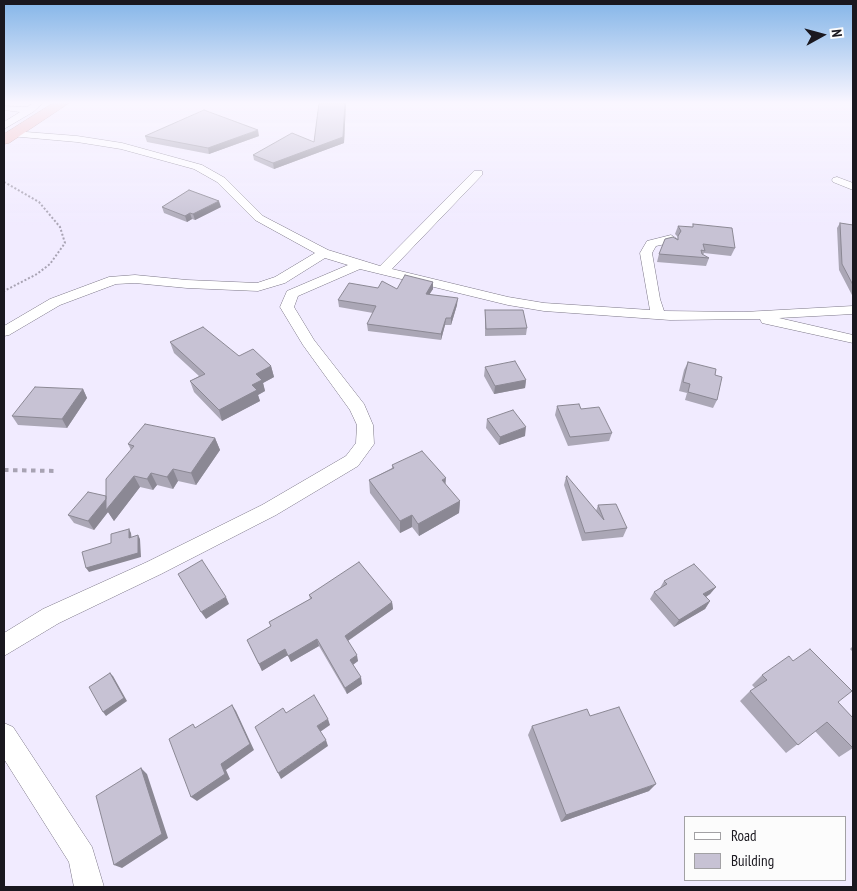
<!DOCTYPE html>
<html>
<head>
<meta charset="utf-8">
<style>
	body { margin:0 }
	#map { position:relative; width:857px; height:891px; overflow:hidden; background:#f1ebff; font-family:"PT Sans Narrow",sans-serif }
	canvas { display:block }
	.frame { position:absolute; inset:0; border:5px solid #1a181f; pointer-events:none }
	.legend { position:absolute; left:684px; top:816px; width:162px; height:65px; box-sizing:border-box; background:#fcfcfc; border:1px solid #a2a1a4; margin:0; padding:6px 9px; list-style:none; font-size:15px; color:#1a181f }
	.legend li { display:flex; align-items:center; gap:10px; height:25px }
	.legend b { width:25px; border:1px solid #a2a1a4 }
	.north { position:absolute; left:797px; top:10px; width:50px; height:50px; -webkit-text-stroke:4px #fcfcfc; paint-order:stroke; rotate:83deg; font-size:14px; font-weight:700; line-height:20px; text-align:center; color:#1a181f }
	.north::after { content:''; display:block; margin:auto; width:18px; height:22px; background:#1a181f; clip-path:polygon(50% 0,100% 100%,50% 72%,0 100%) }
</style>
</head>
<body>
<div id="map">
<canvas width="857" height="891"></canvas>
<div class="frame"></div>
<ul class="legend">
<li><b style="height:6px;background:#fff"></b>Road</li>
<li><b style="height:14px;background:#c7c2d4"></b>Building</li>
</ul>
<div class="north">N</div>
</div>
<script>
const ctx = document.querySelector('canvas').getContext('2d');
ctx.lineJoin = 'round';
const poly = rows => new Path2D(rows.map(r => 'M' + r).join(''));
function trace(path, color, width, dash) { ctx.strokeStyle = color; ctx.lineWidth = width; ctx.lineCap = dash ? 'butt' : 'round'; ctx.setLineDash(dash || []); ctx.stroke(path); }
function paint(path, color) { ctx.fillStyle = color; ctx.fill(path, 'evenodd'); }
const street = poly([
	[33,103,43,103,33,112,4,129,4,122,20,112,4,110,4,106,27,107,33,103],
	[13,131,77,136,122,143,202,165,225,178,263,216,328,250,380,266,474,171,482,171,482,175,392,269,508,297,544,303,650,310,640,253,647,241,671,235,677,239,675,242,656,246,652,253,660,299,664,311,744,312,853,306,853,314,779,318,853,335,853,343,762,323,760,319,670,320,544,311,508,305,360,269,298,296,294,307,314,340,364,404,373,425,374,444,358,466,276,515,161,574,59,623,4,656,4,633,43,609,147,562,262,505,346,456,356,443,357,425,350,410,303,345,280,307,287,291,348,265,325,258,285,283,258,291,187,288,135,283,116,284,60,305,9,335,4,336,4,326,50,299,109,277,135,275,187,280,257,283,275,277,315,253,255,220,217,182,194,169,121,149,77,142,10,136,10,132,13,131],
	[837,177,853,183,853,190,833,182,832,180,833,178,837,177],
	[4,723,13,727,92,847,104,887,74,887,69,862,4,759,4,723]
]);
const highway = poly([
	[53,103,69,103,9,143,4,144,4,134,53,103]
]);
trace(street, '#7c7788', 1);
trace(highway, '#a78284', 1);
trace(poly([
	[4,182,39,202,60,227,65,243,50,264,37,274,4,291]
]), '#a8a3b3', 2, [2, 2]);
trace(poly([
	[4,470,57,471]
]), '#a8a3b3', 4, [4.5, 4.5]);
paint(street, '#fff');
paint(highway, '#f3bbbb');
paint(poly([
	[319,103,346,103,344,143,274,169,254,160,253,155,314,142],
	[145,136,259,136,209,154,147,142],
	[162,207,221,207,195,220,192,219,187,222,164,213],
	[840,223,853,225,853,297,839,270,837,228],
	[678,226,735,248,731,256,704,253,703,255,709,258,706,266,657,262,659,254,677,240,678,237,675,234],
	[433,282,433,289,429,294,457,305,451,325,445,325,441,340,368,331,367,324,373,313,339,307,338,300,378,288,397,289],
	[485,310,527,328,526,335,485,336],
	[170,342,239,356,271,366,274,377,263,383,265,391,258,395,260,401,222,421,194,392,190,381,199,376,174,353],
	[688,362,715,375,717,400,713,408,685,400,687,393,679,391,684,370],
	[485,367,526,380,525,388,494,394,484,376],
	[83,389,87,398,67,428,18,425,12,416],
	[557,406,581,409,612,433,609,441,568,446,555,415],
	[487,419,525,436,499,445,486,428],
	[215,438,220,450,196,485,178,481,173,489,157,485,153,490,140,487,114,521,108,512,94,530,74,523,68,515,106,496,131,450,128,444],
	[392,465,460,501,459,513,419,536,412,527,400,533,370,493,369,480,392,468],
	[566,477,596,511,598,505,627,528,623,537,582,541,564,485],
	[664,581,716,587,710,594,706,597,710,601,705,609,674,627,650,599,654,592,660,588],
	[309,595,392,602,393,609,348,641,358,661,353,665,362,684,347,694,319,646,291,662,288,655,262,671,247,640,271,627,269,622,310,599],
	[853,646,853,652,850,649],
	[762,675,838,702,853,748,839,757,815,731,786,753,740,701,750,691,755,688,752,685],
	[532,726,649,791,561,822,528,735]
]), '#aba7b6');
paint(poly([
	[345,103,346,103,344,143,274,169,273,163,343,137],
	[258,130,259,136,209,154,208,148],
	[219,201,221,207,195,220,193,214],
	[190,213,192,219,187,222,185,216],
	[433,282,433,289,426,300,426,294],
	[458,298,457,305,451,325,451,318],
	[446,318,445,325,441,340,441,334],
	[271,366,274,377,263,383,265,391,258,395,260,401,222,421,219,410,252,385,256,374],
	[526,380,525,388,494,394,495,386],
	[83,389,87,398,67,428,62,419],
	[526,427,525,436,499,445,500,437],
	[215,438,220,450,196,485,191,473],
	[173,469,178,481,173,489,167,477],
	[151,473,157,485,153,490,147,479],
	[134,476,140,487,114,521,108,512,94,530,88,521,108,497],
	[446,478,445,490,442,480],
	[460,501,459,513,419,536,418,524],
	[412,515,412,527,400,533,400,521],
	[129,529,131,533,132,542,129,538],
	[138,535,140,539,141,557,89,572,86,568],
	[716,587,710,594,698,602,703,594],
	[226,597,229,604,206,619,201,612],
	[710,601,705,609,674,627,679,620],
	[392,602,393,609,346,642,345,636],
	[317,639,319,646,291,662,288,656],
	[285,649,288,655,262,671,259,664],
	[357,655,358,661,351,666,350,660],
	[110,673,113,676,127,701,106,716,103,712],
	[361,677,362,684,347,694,345,688],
	[232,705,236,711,254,750,226,770,230,779,197,801,191,797],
	[328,719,330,725,320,732,317,726],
	[326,740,328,746,281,779,278,773],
	[141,768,147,774,168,838,122,868,114,865],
	[656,784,649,791,561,822,566,815]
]), '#8b8894');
const building = poly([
	[319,103,345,103,343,137,273,163,253,155,292,133,314,142,319,103],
	[204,110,258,130,208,148,145,136,204,110],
	[189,190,219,201,193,214,190,213,185,216,162,207,189,190],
	[840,223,853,225,853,285,842,264,840,223],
	[693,224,732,228,735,248,703,244,705,251,701,250,702,254,709,258,659,254,665,239,673,237,678,240,678,236,681,231,678,226,693,227,693,224],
	[405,275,433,282,426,294,458,298,451,318,446,318,441,334,367,324,376,306,338,300,349,283,378,288,382,281,397,289,405,275],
	[485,310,523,310,527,328,486,329,485,310],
	[203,327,239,356,253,349,271,366,256,374,262,380,252,385,257,390,219,410,190,381,205,374,170,342,203,327],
	[515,361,526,380,495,386,485,367,515,361],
	[688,362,716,369,715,375,722,377,717,400,688,392,690,384,683,382,688,362],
	[35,387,83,389,62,419,12,416,35,387],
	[579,404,581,409,599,407,612,433,570,437,557,406,579,404],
	[513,410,526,427,500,437,487,419,513,410],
	[145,424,215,438,191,473,173,469,167,477,151,473,147,479,134,476,106,510,106,479,134,446,128,444,145,424],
	[422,451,446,478,442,480,460,501,418,524,412,515,400,521,369,480,394,468,392,465,422,451],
	[567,476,604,520,598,505,616,504,627,528,585,533,566,477,567,476],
	[88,492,106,496,106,499,88,521,68,515,88,492],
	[129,529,129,538,138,535,138,553,86,568,82,552,111,543,111,534,129,529],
	[202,560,226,597,201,612,178,574,202,560],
	[359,562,392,602,345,636,357,655,350,660,361,677,345,688,317,639,288,656,285,649,259,664,247,640,271,626,269,622,312,598,309,595,359,562],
	[694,564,716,587,703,594,710,601,679,620,654,592,667,584,664,581,694,564],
	[810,649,852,691,838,702,853,718,853,748,827,722,798,745,750,691,767,680,762,675,789,656,793,661,810,649],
	[110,673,124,698,103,712,89,687,110,673],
	[314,695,328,719,317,726,326,740,278,773,255,727,283,708,286,713,314,695],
	[232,705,250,744,221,764,225,774,191,797,169,739,193,724,195,728,232,705],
	[619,707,656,784,566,815,532,726,587,709,590,716,619,707],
	[141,768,162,834,114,865,96,796,141,768]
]);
paint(building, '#c7c2d4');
trace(building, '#8b8894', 1);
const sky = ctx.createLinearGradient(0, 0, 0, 228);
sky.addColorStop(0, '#84b5e8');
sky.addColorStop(0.45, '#f9f6ff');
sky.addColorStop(1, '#f9f6ff00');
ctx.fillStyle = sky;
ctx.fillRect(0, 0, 857, 228);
</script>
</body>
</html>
